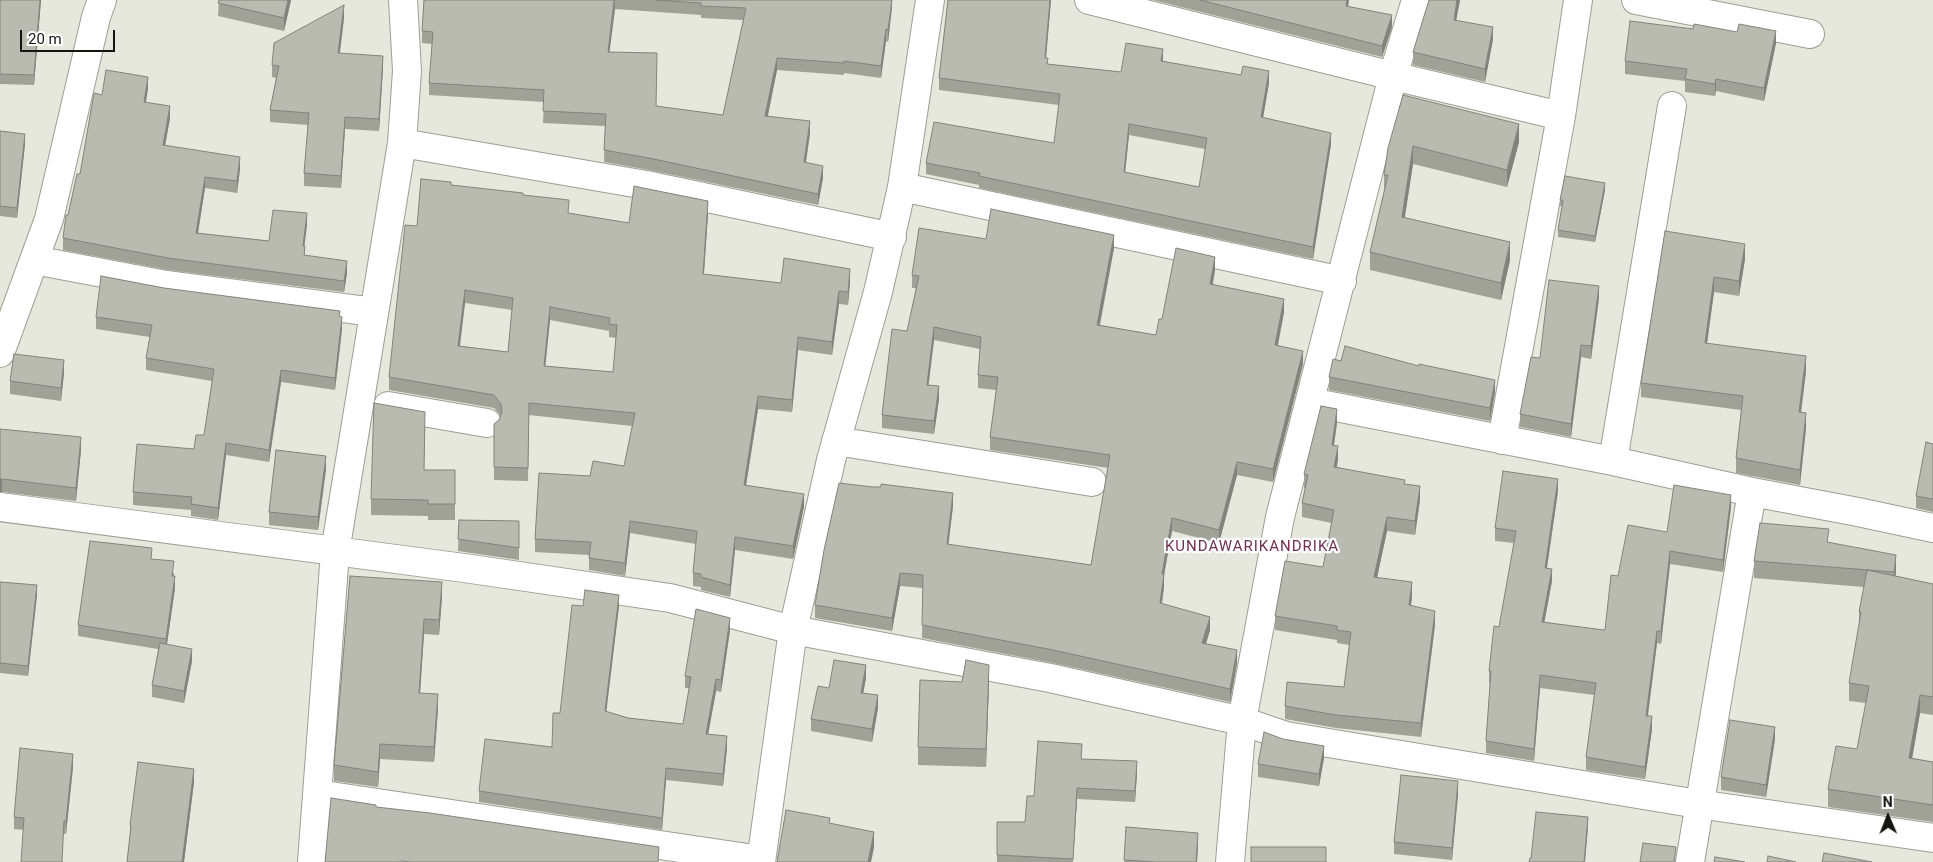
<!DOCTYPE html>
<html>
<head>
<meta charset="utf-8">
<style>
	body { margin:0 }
	#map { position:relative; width:1933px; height:862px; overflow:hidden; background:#e7e8dd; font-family:Roboto,sans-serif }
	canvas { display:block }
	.north { position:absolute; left:1863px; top:792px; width:50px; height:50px; -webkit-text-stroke:4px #fff; paint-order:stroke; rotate:359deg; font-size:14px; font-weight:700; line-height:20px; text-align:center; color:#151511 }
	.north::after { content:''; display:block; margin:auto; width:18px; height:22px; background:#151511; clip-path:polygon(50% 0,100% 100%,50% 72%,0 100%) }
	.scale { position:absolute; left:20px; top:30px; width:95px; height:22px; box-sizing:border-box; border:2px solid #151511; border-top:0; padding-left:6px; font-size:15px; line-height:18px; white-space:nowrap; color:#151511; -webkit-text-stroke:4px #fff; paint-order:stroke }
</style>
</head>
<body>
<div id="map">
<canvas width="1933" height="862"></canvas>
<div class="north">N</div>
<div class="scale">20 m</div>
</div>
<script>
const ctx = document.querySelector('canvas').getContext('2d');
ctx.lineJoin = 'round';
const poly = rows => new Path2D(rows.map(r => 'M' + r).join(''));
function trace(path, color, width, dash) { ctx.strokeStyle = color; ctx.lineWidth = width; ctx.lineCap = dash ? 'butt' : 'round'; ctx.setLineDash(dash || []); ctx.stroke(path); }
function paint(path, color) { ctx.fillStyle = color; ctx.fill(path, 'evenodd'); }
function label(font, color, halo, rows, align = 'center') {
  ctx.font = font + ' Roboto,sans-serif'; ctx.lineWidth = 4.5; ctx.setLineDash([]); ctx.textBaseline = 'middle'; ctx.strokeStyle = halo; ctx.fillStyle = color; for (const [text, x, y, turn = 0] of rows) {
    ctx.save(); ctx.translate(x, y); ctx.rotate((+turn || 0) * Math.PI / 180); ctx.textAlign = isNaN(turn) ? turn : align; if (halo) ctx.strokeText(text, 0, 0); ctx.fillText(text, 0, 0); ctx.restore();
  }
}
const minor = poly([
	[930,0,902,187,878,292,831,460,793,630,1050,678,1242,721,1286,736,1698,804,1933,838],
	[1089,0,1393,76,1280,517,1242,721,1230,862],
	[1416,0,1393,76,1561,116],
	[1636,0,1810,34],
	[402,143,646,185,892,237],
	[902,187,1342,281],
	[34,260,166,285,374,312],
	[0,353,49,219,96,17,102,0],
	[1310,402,1613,461,1752,492,1690,862],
	[388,406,487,423],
	[1502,440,1561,116,1578,0],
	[836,441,1092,482],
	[1613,461,1672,106],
	[1752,492,1858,512,1933,528],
	[0,507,464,568,670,598,793,630,761,862],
	[317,794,761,860],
	[312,862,335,552,402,143,407,71,403,0]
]);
trace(minor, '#9e9e94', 30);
trace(minor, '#fff', 28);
paint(poly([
	[0,0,41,0,34,85,0,84],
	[219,0,291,0,284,31,218,16],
	[424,0,892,0,892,7,888,42,886,41,881,78,844,73,844,75,777,70,768,116,810,133,806,163,823,178,818,205,649,170,604,162,605,126,543,123,544,102,429,95,429,83,432,44,422,43,422,31],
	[615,9,701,15,701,18,743,20,723,115,656,106,609,52],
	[948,0,1051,0,1046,58,1048,64,1121,72,1163,61,1269,83,1263,118,1331,144,1313,259,979,188,979,185,926,174,926,163,1054,143,1059,105,939,90,939,78],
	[1129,135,1205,149,1199,187,1125,172],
	[1153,0,1349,0,1348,7,1392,27,1382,57],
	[1460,0,1456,20,1493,39,1485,82,1413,65,1413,52],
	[344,18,340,53,383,68,379,131,345,129,341,188,304,186,304,173,308,125,270,122,270,110,276,78,272,77,272,65],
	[1776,43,1764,101,1716,91,1715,96,1685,92,1685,81,1625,74,1625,61],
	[148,88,146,102,170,118,165,146,240,169,237,193,205,188,198,233,269,241,307,225,304,246,305,255,347,273,344,292,168,270,63,250,63,238,68,215,102,95],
	[1403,95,1519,142,1507,187,1413,164,1405,217,1510,260,1501,300,1370,270,1370,252,1384,192,1384,175],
	[0,131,25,144,17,218,0,216],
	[451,185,523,195,569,213,629,223,708,214,704,274,781,283,850,281,848,305,839,304,832,355,798,350,792,412,758,409,746,485,804,507,793,559,735,550,730,597,701,590,701,587,693,586,693,573,696,544,630,533,625,576,589,570,589,555,535,552,535,539,590,476,624,466,632,426,529,415,528,481,494,480,494,424,499,420,501,416,494,408,389,390,389,377,417,226],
	[465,303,512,310,508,352,460,346],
	[550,320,609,331,609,337,616,338,613,372,545,366],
	[1605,190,1595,242,1558,237,1558,230,1562,206,1560,206,1560,200],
	[1665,231,1745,259,1739,296,1714,292,1707,343,1806,371,1801,413,1806,428,1800,485,1736,473,1736,458,1741,410,1641,397,1641,383],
	[986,239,1114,248,1100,325,1156,335,1162,319,1215,270,1213,284,1284,312,1278,346,1303,364,1273,482,1237,475,1219,543,1172,531,1164,575,1164,587,1162,603,1210,630,1206,644,1237,663,1230,702,1053,663,922,638,923,588,900,586,892,631,815,618,815,605,953,506,948,545,1091,565,1108,468,990,450,990,437,996,390,978,388,978,375,980,349,934,340,928,385,939,399,934,434,882,428,882,415,907,331,916,288,912,288,912,275],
	[164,288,340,316,342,329,335,390,281,382,269,462,226,455,218,520,191,516,191,510,133,505,133,492,194,449,204,435,212,381,146,370,146,358,150,337,96,329,96,317],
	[1599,298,1591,359,1581,357,1571,437,1520,427,1520,414,1540,358],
	[64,373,61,401,10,394,10,381],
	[1329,377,1495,392,1490,421,1329,390],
	[1337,423,1334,445,1338,459,1337,467,1405,484,1420,500,1415,535,1387,531,1377,578,1412,596,1411,606,1435,625,1421,737,1336,728,1285,719,1285,706,1344,687,1349,645,1337,643,1337,640,1275,630,1275,616,1323,567,1332,523,1302,517,1302,503,1305,488,1304,488,1304,474],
	[425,428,424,470,455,470,455,520,428,520,428,516,371,515,371,499],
	[0,429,81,450,76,501,2,492,0,492],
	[1933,444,1933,512,1916,508,1916,496],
	[326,469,318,530,269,525,269,512],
	[1558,491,1547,568,1552,581,1544,622,1604,630,1605,630,1618,576,1667,532,1731,507,1723,572,1670,564,1661,644,1657,643,1648,716,1652,729,1645,779,1586,770,1586,757,1594,695,1540,688,1534,761,1486,753,1486,741,1490,683,1489,683,1489,671,1499,627,1514,543,1495,541,1495,528],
	[459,520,519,521,519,560,458,551],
	[1829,543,1896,572,1895,576,1933,584,1933,715,1920,713,1912,758,1933,762,1933,822,1828,807,1828,789,1857,749,1866,703,1849,701,1849,683,1859,629,1859,612,1864,587,1754,578,1754,561],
	[152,559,174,573,174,576,175,588,167,644,192,661,184,703,152,697,152,685,158,649,78,636,78,625],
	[350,576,442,597,439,635,424,634,420,693,438,709,434,762,380,759,378,787,334,781,334,765],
	[0,582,37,595,28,676,0,673],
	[583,606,619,606,606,711,628,718,683,724,689,688,685,688,685,676,730,630,721,692,716,691,708,734,727,748,723,786,666,780,662,830,479,802,479,791,552,747,560,713],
	[866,678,863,693,878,708,872,742,811,731,811,719,829,688],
	[989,682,986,767,918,765,918,747],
	[1775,739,1766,797,1721,790,1721,777],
	[1324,758,1319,786,1258,777,1258,764],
	[1081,759,1137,773,1135,802,1077,799,1073,862,997,862,997,822,1025,822,1034,796],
	[73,767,66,834,14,829,14,817],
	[194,782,184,862,127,862,130,838,130,825],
	[1458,794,1452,860,1394,854,1394,842],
	[1126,827,1198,845,1197,862,1124,862]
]), '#a0a197');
paint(poly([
	[40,0,41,0,34,85,34,75],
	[288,0,291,0,284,31,284,18],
	[615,0,615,9,608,64,608,52],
	[892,0,892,7,888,42,888,30],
	[1050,0,1051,0,1045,69,1045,58],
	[1347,0,1349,0,1346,18,1346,6],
	[1457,0,1460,0,1454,32,1454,20],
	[344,5,344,18,338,66,338,53],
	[1392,15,1392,27,1382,57,1382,46],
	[1493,27,1493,39,1485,82,1485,69],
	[886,29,886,41,881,78,881,66],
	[1776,31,1776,43,1764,101,1764,88],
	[1163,49,1163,61,1161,73,1161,61],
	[383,56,383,68,379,131,379,119],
	[777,58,777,70,765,128,765,116],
	[1269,71,1269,83,1261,129,1261,117],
	[148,77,148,88,144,114,144,102],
	[1716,79,1716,91,1715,96,1715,84],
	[170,106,170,118,163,157,163,145],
	[345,117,345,129,341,188,341,176],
	[810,121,810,133,804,174,804,162],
	[1129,124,1129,135,1124,184,1124,172],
	[1519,124,1519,142,1507,187,1507,170],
	[1331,133,1331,144,1313,259,1313,247],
	[25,134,25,144,17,218,17,208],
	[1413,146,1413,164,1402,234,1402,217],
	[240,157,240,169,237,193,237,181],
	[823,166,823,178,818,205,818,194],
	[205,177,205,188,196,245,196,233],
	[1605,183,1605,190,1595,242,1595,236],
	[708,201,708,214,703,286,703,274],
	[307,213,307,225,303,257,303,246],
	[1114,235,1114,248,1097,338,1097,325],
	[1510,242,1510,260,1501,300,1501,283],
	[1745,244,1745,259,1739,296,1739,281],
	[1215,257,1215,270,1210,297,1210,284],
	[347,261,347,273,344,292,344,281],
	[850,269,850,281,848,305,848,292],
	[1714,277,1714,292,1705,358,1705,343],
	[1599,286,1599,298,1591,359,1591,346],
	[465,290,465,303,458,359,458,346],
	[839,291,839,304,832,355,832,342],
	[1284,299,1284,312,1275,358,1275,345],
	[550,307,550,320,544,379,544,366],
	[342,317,342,329,335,390,335,378],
	[934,327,934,340,927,398,927,385],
	[798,337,798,350,792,412,792,400],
	[1581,345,1581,357,1571,437,1571,424],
	[1303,351,1303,364,1273,482,1273,469],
	[1806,356,1806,371,1799,427,1799,412],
	[64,360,64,373,61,401,61,388],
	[281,370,281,382,269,462,269,450],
	[1495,380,1495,392,1490,421,1490,408],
	[939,386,939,399,934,434,934,421],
	[758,396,758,409,744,498,744,485],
	[1337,409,1337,423,1332,458,1332,445],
	[1806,413,1806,428,1800,485,1800,470],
	[81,437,81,450,76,501,76,488],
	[226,443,226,455,218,520,218,508],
	[1338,446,1338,459,1334,481,1334,467],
	[326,456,326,469,318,530,318,517],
	[1237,462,1237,475,1219,543,1219,530],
	[0,479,2,479,2,492,0,492],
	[1558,479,1558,491,1545,580,1545,568],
	[1420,486,1420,500,1415,535,1415,521],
	[953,493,953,506,947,557,947,544],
	[804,494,804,507,793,559,793,546],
	[1731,495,1731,507,1723,572,1723,560],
	[1387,517,1387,531,1374,591,1374,577],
	[1172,518,1172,531,1164,575,1164,587,1160,616,1160,603,1162,574],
	[630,521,630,533,625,576,625,563],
	[735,537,735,550,730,597,730,585],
	[1670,551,1670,564,1661,644,1661,631],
	[1896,555,1896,572,1894,589,1894,572],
	[1552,569,1552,581,1542,635,1542,622],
	[900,573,900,586,892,631,892,618],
	[175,576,175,588,166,651,166,639],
	[442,582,442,597,439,635,439,620],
	[1412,582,1412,596,1409,619,1409,605],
	[37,585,37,595,28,676,28,666],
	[619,595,619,606,605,723,605,711],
	[1435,611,1435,625,1421,737,1421,723],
	[1210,617,1210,630,1202,656,1202,643],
	[730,618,730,630,721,692,721,680],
	[424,619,424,634,419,708,419,693],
	[1657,631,1657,643,1646,728,1646,716],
	[192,649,192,661,184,703,184,691],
	[1237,650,1237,663,1230,702,1230,689],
	[866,665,866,678,861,705,861,693],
	[989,665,989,682,986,767,986,749],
	[1540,675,1540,688,1534,761,1534,749],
	[716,679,716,691,706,746,706,734],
	[438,694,438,709,434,762,434,747],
	[878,695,878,708,872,742,872,729],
	[1920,695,1920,713,1909,776,1909,758],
	[1652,716,1652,729,1645,779,1645,767],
	[1775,727,1775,739,1766,797,1766,785],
	[727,736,727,748,723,786,723,774],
	[380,744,380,759,378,787,378,772],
	[1324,746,1324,758,1319,786,1319,774],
	[73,754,73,767,66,834,66,821],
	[1137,761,1137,773,1135,802,1135,791],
	[666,768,666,780,662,830,662,818],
	[194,769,194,782,184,862,182,862],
	[1458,781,1458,794,1452,860,1452,848],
	[1077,788,1077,799,1073,862],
	[1588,817,1588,828,1585,862,1584,862],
	[874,832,874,848,871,862,868,862],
	[1198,833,1198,845,1197,862,1196,862]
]), '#82837b');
const building = poly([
	[0,0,40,0,34,75,0,74,0,0],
	[219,0,288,0,284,18,218,3,219,0],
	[424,0,614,0,608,52,657,53,656,106,723,115,746,8,701,6,701,3,656,0,892,0,888,30,886,29,881,66,844,61,844,63,777,58,765,116,810,121,804,162,823,166,818,194,649,158,604,150,606,114,543,111,544,90,429,83,433,32,422,31,424,0],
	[948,0,1050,0,1045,58,1048,58,1047,64,1121,72,1126,43,1163,49,1161,61,1241,75,1243,66,1269,71,1261,117,1331,133,1313,247,979,176,980,173,926,163,934,122,1054,143,1060,94,939,78,948,0],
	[1129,124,1207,138,1199,187,1124,172,1129,124],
	[1200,0,1347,0,1346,6,1392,15,1382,46,1200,0],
	[1429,0,1457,0,1454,20,1493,27,1485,69,1413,52,1429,0],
	[344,5,338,53,383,56,379,119,345,117,341,176,304,173,309,113,270,110,279,66,272,65,274,43,344,5],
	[1630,21,1693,29,1694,24,1737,32,1739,24,1776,31,1764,88,1716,79,1715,84,1685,79,1687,69,1625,61,1630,21],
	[106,70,148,77,144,102,170,106,163,145,240,157,237,181,205,177,196,233,269,241,273,210,307,213,303,246,305,246,304,255,347,261,344,281,168,258,63,238,66,215,68,215,77,174,80,174,94,93,102,95,106,70],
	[1403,95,1519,124,1507,170,1413,146,1402,217,1510,242,1501,283,1370,252,1388,175,1384,175,1388,148,1403,95],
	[0,131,25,134,17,208,0,206,0,131],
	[1565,176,1605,183,1595,236,1558,230,1563,200,1560,200,1565,176],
	[421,179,451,182,451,185,523,193,523,195,569,200,568,213,629,223,634,186,643,188,708,201,703,274,781,283,784,258,850,269,848,292,839,291,832,342,798,337,792,400,758,396,744,485,804,494,793,546,735,537,730,585,701,577,701,574,693,573,697,531,630,521,625,563,589,558,591,542,535,539,539,473,590,476,593,461,624,466,635,413,529,403,528,468,494,467,494,424,499,420,502,412,501,404,494,395,389,377,405,225,417,226,421,179],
	[465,290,513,298,508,352,458,346,465,290],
	[550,307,610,318,609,324,617,325,613,372,544,366,550,307],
	[991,209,1114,235,1097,325,1156,335,1159,319,1162,319,1176,248,1215,257,1210,284,1284,299,1275,345,1303,351,1273,469,1237,462,1219,530,1172,518,1162,574,1164,574,1160,603,1210,617,1202,643,1237,650,1230,689,1053,650,922,625,923,575,900,573,892,618,815,605,824,550,839,483,873,487,881,487,881,484,953,493,947,544,1091,565,1110,455,990,437,998,377,978,375,981,337,934,327,927,385,939,386,934,421,882,415,892,329,907,331,919,276,912,275,919,228,986,239,991,209],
	[1665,231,1745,244,1739,281,1714,277,1705,343,1806,356,1799,412,1806,413,1800,470,1736,458,1743,396,1641,383,1665,231],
	[101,276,164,288,340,311,339,316,342,317,335,378,281,370,269,450,226,443,218,508,191,504,192,497,133,492,137,444,194,449,196,435,204,435,214,369,146,358,152,325,96,317,101,276],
	[1549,280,1599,286,1591,346,1581,345,1571,424,1520,414,1531,357,1540,358,1549,280],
	[1345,346,1419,366,1419,364,1495,380,1490,408,1329,377,1333,359,1341,361,1345,346],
	[14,354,64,360,61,388,10,381,14,354],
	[374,403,425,412,424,470,455,470,455,504,428,504,428,500,371,499,374,403],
	[1321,406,1337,409,1332,445,1338,446,1334,467,1405,480,1404,484,1420,486,1415,521,1387,517,1374,577,1412,582,1409,605,1435,611,1421,723,1336,715,1285,706,1287,682,1344,687,1351,632,1337,630,1337,626,1275,616,1285,561,1323,567,1334,510,1302,503,1308,475,1304,474,1321,406],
	[0,429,81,437,76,488,2,479,0,479,0,429],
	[1926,442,1933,444,1933,499,1916,496,1926,442],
	[276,450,326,456,318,517,269,512,276,450],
	[1503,471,1558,479,1545,568,1552,569,1542,622,1604,630,1605,630,1611,575,1618,576,1628,525,1667,532,1674,485,1731,495,1723,560,1670,551,1661,631,1657,631,1646,716,1652,716,1645,767,1586,757,1596,683,1540,675,1534,749,1486,741,1491,671,1489,671,1494,626,1499,627,1516,531,1495,528,1503,471],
	[459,520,519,521,519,548,458,539,459,520],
	[1760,523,1829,529,1827,542,1896,555,1894,572,1754,561,1760,523],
	[90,541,152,548,151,559,174,561,172,576,175,576,166,639,78,625,90,541],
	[1867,570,1933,584,1933,697,1920,695,1909,758,1933,762,1933,805,1828,789,1836,746,1857,749,1869,686,1849,683,1861,612,1859,612,1867,570],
	[350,576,442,582,439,620,424,619,419,693,438,694,434,747,380,744,378,772,334,765,350,576],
	[0,582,37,585,28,666,0,663,0,582],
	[585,590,619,595,605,711,628,718,683,724,691,677,685,676,696,609,730,618,721,680,716,679,706,734,727,736,723,774,666,768,662,818,479,791,485,739,552,747,553,713,560,713,572,605,583,606,585,590],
	[160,643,192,649,184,691,152,685,160,643],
	[834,660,866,665,861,693,878,695,872,729,811,719,818,686,829,688,834,660],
	[966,660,989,665,986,749,918,747,920,680,962,682,966,660],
	[1730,720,1775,727,1766,785,1721,777,1730,720],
	[1264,732,1283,739,1324,746,1319,774,1258,764,1264,732],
	[1038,741,1082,744,1081,759,1137,761,1135,791,1077,788,1073,859,997,855,997,822,1025,822,1027,796,1034,796,1038,741],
	[20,748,73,754,66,821,64,821,62,862,21,862,24,818,14,817,20,748],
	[138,762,194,769,182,862,127,862,131,826,130,825,138,762],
	[1401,775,1458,781,1452,848,1394,842,1401,775],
	[331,798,376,805,376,807,430,813,659,847,658,862,411,862,400,861,400,862,325,862,331,798],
	[786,810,830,818,829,823,874,832,868,862,777,862,786,810],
	[1536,812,1588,817,1584,862,1529,862,1530,858,1531,858,1536,812],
	[1126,827,1198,833,1196,862,1155,862,1124,860,1126,827],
	[1643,843,1676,847,1674,862,1640,862,1643,843],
	[1251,847,1326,847,1326,862,1251,862,1251,847],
	[1824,853,1872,862,1822,862,1824,853],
	[1768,856,1796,862,1767,862,1768,856],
	[1715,857,1745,862,1714,862,1715,857]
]);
paint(building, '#babbb0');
trace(building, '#82837b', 1);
ctx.letterSpacing = '1px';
label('15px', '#6e2f52', '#fff', [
	["KUNDAWARIKANDRIKA",1252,547]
]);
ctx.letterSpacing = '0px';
</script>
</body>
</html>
